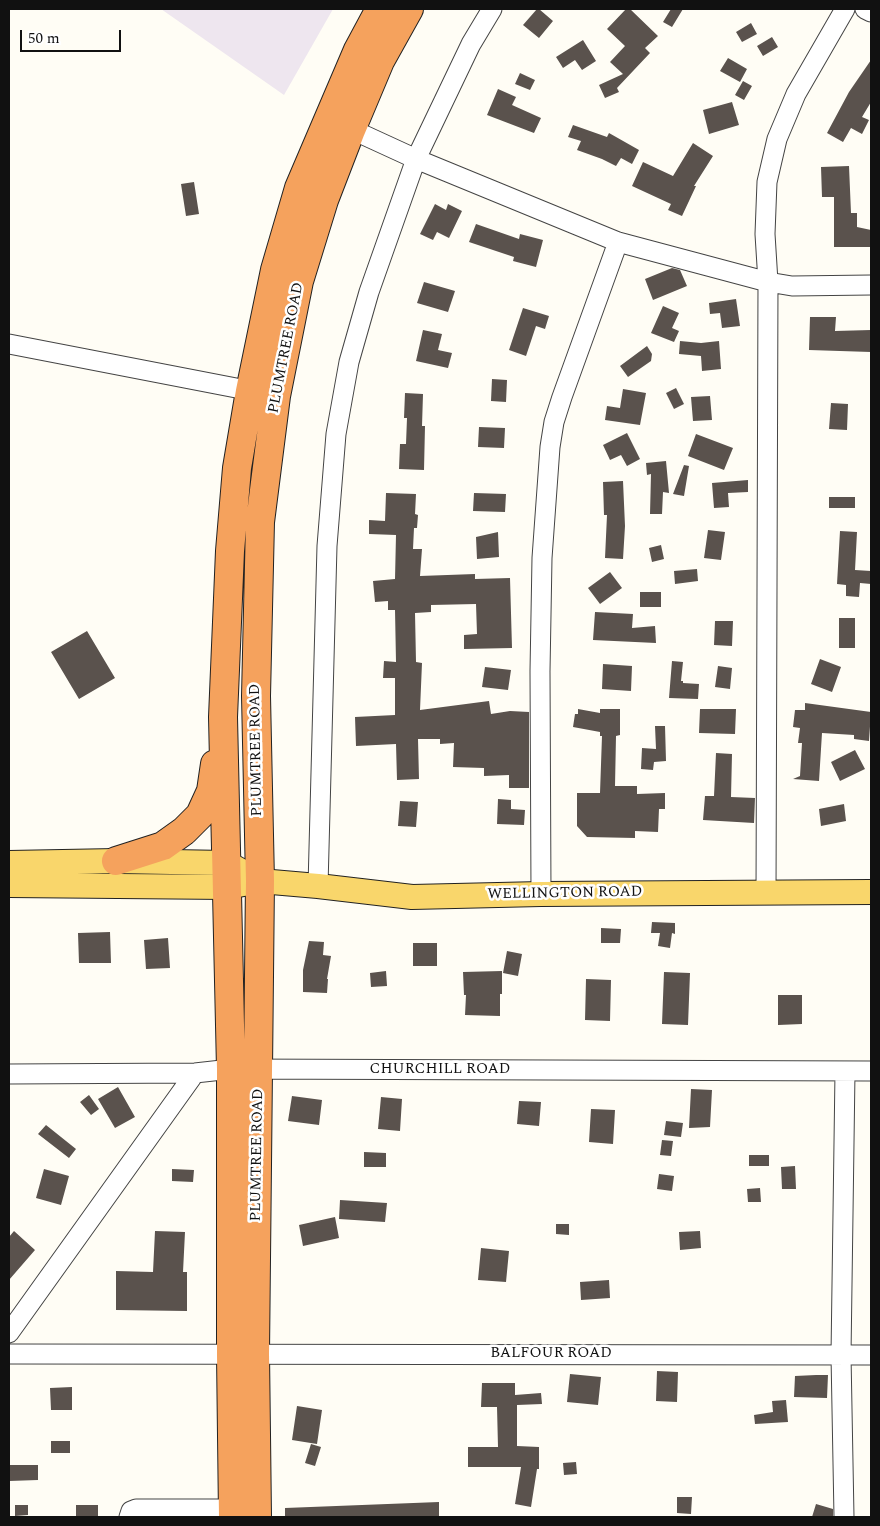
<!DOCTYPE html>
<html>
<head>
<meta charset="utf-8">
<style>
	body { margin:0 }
	#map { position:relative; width:880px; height:1526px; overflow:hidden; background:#fffdf5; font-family:Spectral,serif }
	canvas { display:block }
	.frame { position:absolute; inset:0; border:10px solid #111; pointer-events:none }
	.scale { position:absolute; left:20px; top:30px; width:101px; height:22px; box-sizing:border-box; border:2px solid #111; border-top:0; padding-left:6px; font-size:15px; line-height:18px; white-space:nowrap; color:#111; -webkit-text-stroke:4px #fff; paint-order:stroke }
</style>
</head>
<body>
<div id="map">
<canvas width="880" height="1526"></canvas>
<div class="frame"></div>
<div class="scale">50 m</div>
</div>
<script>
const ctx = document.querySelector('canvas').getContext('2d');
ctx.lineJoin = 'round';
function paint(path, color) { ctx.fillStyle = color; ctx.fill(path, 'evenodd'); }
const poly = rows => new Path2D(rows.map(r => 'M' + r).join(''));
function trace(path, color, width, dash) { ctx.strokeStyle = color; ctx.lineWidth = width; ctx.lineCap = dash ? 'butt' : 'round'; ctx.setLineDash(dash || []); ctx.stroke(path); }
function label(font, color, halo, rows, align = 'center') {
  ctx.font = font + ' Spectral,serif'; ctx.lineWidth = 5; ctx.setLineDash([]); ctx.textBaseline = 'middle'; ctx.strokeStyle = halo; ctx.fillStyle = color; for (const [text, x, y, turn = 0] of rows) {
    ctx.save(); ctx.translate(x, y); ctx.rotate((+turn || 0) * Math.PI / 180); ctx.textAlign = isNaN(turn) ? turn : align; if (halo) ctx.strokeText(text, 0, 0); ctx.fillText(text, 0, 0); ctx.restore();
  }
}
paint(poly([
	[161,9,333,9,284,95]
]), '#eee6ef');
paint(poly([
	[537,9,539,9,553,21,539,38,523,25],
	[626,9,630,9,658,36,645,48,650,53,617,88,619,92,605,98,599,85,623,74,610,62,625,46,607,29],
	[671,9,683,9,672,27,663,22],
	[751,23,757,34,742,42,736,32],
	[772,37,778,47,763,56,757,46],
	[583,40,596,61,582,70,575,60,563,68,556,57],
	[728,58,747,69,740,82,720,71],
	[871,60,871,102,862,117,869,120,862,134,851,128,843,142,827,133,849,92],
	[520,73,535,80,530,90,515,84],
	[743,81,752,86,744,100,735,95],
	[498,89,516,97,512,105,541,118,534,133,487,115],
	[732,102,739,125,709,134,703,110],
	[573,125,607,137,609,133,639,150,632,164,621,158,616,166,602,159,577,150,581,141,568,137],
	[693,143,713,156,694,186,696,186,682,216,668,210,671,204,632,186,643,162,673,176],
	[849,166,851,213,857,213,857,227,871,230,871,247,834,247,834,197,822,197,821,167],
	[194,182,199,214,186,216,181,184],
	[435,204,446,210,448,204,462,211,449,238,437,232,433,240,420,234],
	[476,224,519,239,520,234,543,240,536,267,513,261,514,257,469,242],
	[672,268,680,270,687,286,653,300,645,279],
	[424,282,455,291,448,312,417,303],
	[736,299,740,326,722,328,720,313,710,314,709,303],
	[663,306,679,313,672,328,679,331,674,342,651,333],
	[523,308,549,316,545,329,536,326,526,356,509,350],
	[810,317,836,317,835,331,871,330,871,352,809,350],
	[423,330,442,334,438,350,452,353,448,368,416,361],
	[680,341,701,343,719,341,721,369,702,371,701,356,679,354],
	[647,346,652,354,651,361,628,377,620,366],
	[492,379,507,380,506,402,491,401],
	[676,388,684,404,674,409,666,393],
	[623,389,646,393,640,425,605,420,607,406,620,408],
	[405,393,423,394,422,426,425,426,424,470,399,469,400,444,406,444,407,418,404,418],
	[710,396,712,420,693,421,691,397],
	[831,403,848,404,847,430,829,429],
	[479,427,505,428,504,448,478,447],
	[627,433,640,459,627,466,621,455,610,460,603,445],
	[696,434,733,448,724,470,688,456],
	[666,461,669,493,663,492,662,514,650,514,651,474,647,475,646,463],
	[684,465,689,466,684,496,673,494],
	[748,480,748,492,728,493,729,507,714,508,712,483],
	[623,481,625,526,623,559,605,558,607,515,604,515,603,482],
	[386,493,416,494,415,514,418,515,417,528,414,528,413,549,422,549,420,576,475,574,475,579,510,578,512,648,464,649,464,635,477,634,476,604,431,605,431,612,415,613,416,662,422,663,420,710,489,701,491,714,510,711,529,712,529,788,509,788,509,775,484,776,484,768,453,767,454,743,440,744,440,739,418,739,419,779,397,780,396,744,356,746,355,717,395,715,395,678,383,678,384,661,396,662,395,610,388,610,388,601,375,602,373,581,395,579,396,535,369,534,369,520,385,521],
	[474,493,506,494,505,512,473,511],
	[829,497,855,497,855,508,829,508],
	[708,530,725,532,721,560,704,558],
	[840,531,857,532,855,570,871,571,871,584,860,583,859,597,846,596,846,585,837,584],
	[498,532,499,557,477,559,476,537],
	[661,545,664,559,652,562,649,548],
	[697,569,698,581,675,584,674,571],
	[610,572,622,588,600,604,588,588],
	[640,592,661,592,661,607,640,607],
	[595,612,633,614,632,628,655,626,656,643,593,640],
	[839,618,855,618,855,648,839,648],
	[715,621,733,621,732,646,714,645],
	[87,631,115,678,79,699,51,652],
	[820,659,841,667,832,692,811,684],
	[672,661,683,662,681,681,683,681,683,683,699,684,698,699,669,698],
	[603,664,632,666,631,691,602,689],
	[718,666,732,668,730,689,715,687],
	[485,667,511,670,508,690,482,687],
	[805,703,871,712,869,741,854,739,854,735,822,733,819,781,793,779,800,776,802,743,798,743,800,728,793,727,795,710,805,710],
	[578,709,600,713,600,709,620,709,620,735,616,736,615,786,637,786,637,794,665,793,665,809,659,809,658,832,635,831,635,838,587,837,577,826,577,793,600,793,602,736,600,736,600,732,573,727,575,714,578,714],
	[700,709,736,709,735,734,699,733],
	[655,726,665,726,666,761,654,762,653,770,641,769,642,748,656,749],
	[855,750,865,769,840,781,831,762],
	[716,753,732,754,731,797,755,798,754,823,703,820,705,796,714,796],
	[498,799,511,800,511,809,525,810,524,825,497,824],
	[400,801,418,802,416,827,398,826],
	[844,804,846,821,821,826,819,809],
	[652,922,675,923,675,934,672,933,670,948,658,946,660,933,651,933],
	[601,928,621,929,620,943,601,943],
	[110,932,111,963,79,963,78,933],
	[168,938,170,968,146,969,144,940],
	[309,941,324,942,323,955,331,956,327,979,328,979,327,993,303,992,303,970],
	[413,943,437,943,437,966,413,966],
	[507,951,522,954,518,976,503,973],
	[386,971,387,986,371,987,370,973],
	[502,971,502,994,500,994,500,1016,465,1015,466,995,464,995,463,972],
	[664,972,690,973,688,1025,662,1024],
	[586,979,611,980,610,1021,585,1020],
	[778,995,802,995,802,1024,778,1025],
	[118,1087,135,1117,115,1128,98,1099],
	[691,1089,712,1090,710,1127,689,1128],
	[89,1095,99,1109,91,1115,80,1102],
	[292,1096,322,1100,319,1125,288,1121],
	[381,1097,402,1099,400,1131,378,1129],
	[519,1101,541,1102,539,1126,517,1124],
	[591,1109,615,1110,613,1144,589,1142],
	[666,1121,683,1123,681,1137,664,1135],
	[46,1125,76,1149,69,1158,38,1134],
	[662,1140,673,1141,671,1156,660,1155],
	[364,1152,386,1153,386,1167,364,1167],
	[749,1155,769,1155,769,1166,749,1166],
	[795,1166,796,1189,782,1189,781,1167],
	[44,1169,69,1176,61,1205,36,1198],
	[172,1169,194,1170,193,1182,172,1181],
	[659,1174,674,1176,672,1191,657,1189],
	[760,1188,761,1202,748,1202,747,1189],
	[340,1200,387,1203,385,1222,339,1219],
	[335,1217,339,1238,303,1246,299,1225],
	[556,1224,569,1224,569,1235,556,1234],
	[14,1231,35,1250,9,1280,9,1237],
	[155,1231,185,1232,183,1272,187,1272,187,1311,116,1310,116,1271,153,1272],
	[700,1231,701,1248,680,1250,679,1232],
	[481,1248,509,1251,506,1282,478,1280],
	[609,1280,610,1298,581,1300,580,1282],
	[657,1371,678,1372,677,1402,656,1401],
	[570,1374,601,1377,598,1405,567,1402],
	[816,1375,828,1375,827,1398,794,1397,795,1376],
	[482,1383,515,1383,515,1395,541,1393,542,1404,517,1405,517,1446,539,1447,539,1469,537,1469,531,1507,515,1504,521,1467,468,1467,468,1447,498,1447,497,1407,481,1407],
	[72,1387,72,1410,51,1410,50,1388],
	[786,1400,788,1422,755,1424,754,1415,773,1412,772,1401],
	[297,1406,322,1410,317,1444,292,1440],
	[51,1441,70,1441,70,1453,51,1453],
	[311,1444,321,1447,315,1466,305,1463],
	[576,1462,577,1474,564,1475,563,1463],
	[9,1465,38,1465,38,1480,9,1481],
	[677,1497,692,1497,691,1514,677,1513],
	[439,1502,439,1517,285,1517,285,1508],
	[816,1504,833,1509,833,1517,812,1517],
	[15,1505,28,1505,28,1515,15,1516],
	[76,1505,98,1505,98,1517,76,1517]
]), '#5a524d');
const minor = poly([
	[865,9,871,12],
	[342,125,416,159,618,242,768,282,792,286,871,285],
	[9,344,262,393],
	[318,886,327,546,336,434,349,362,369,292,416,159,471,44,492,9],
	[766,893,768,282,765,234,767,182,777,139,796,94,845,9],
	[541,894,540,671,542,558,550,447,554,422,562,397,618,242],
	[9,1074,195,1073,231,1069,871,1071],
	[9,1333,195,1073],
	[9,1354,871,1355],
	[129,1517,131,1511,136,1509,233,1509],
	[844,1517,841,1355,845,1072]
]);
const major = poly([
	[9,863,116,861,227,863,243,872],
	[9,885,227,887,260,881,318,886,412,897,541,894,871,892]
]);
const highway = poly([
	[116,861,163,846,184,831,200,815,211,791,215,764],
	[233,1517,231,1355,231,1069,223,717,230,551,237,468,250,391,275,270,299,188,358,50,380,9],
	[257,1517,255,1353,260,881,256,696,260,522,276,396,299,281,324,200,351,130,380,61,409,9]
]);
trace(minor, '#444', 21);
trace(major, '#222', 26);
trace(highway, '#222', 30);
trace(minor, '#fff', 19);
trace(major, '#f9d66b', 24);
trace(highway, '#f5a25d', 28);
label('15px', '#111', '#fff', [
	["PLUMTREE ROAD",287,348,-79],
	["PLUMTREE ROAD",257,750,-91],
	["WELLINGTON ROAD",565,894,-1],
	["CHURCHILL ROAD",440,1070],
	["PLUMTREE ROAD",258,1155,-89],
	["BALFOUR ROAD",551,1354]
]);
</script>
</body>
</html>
